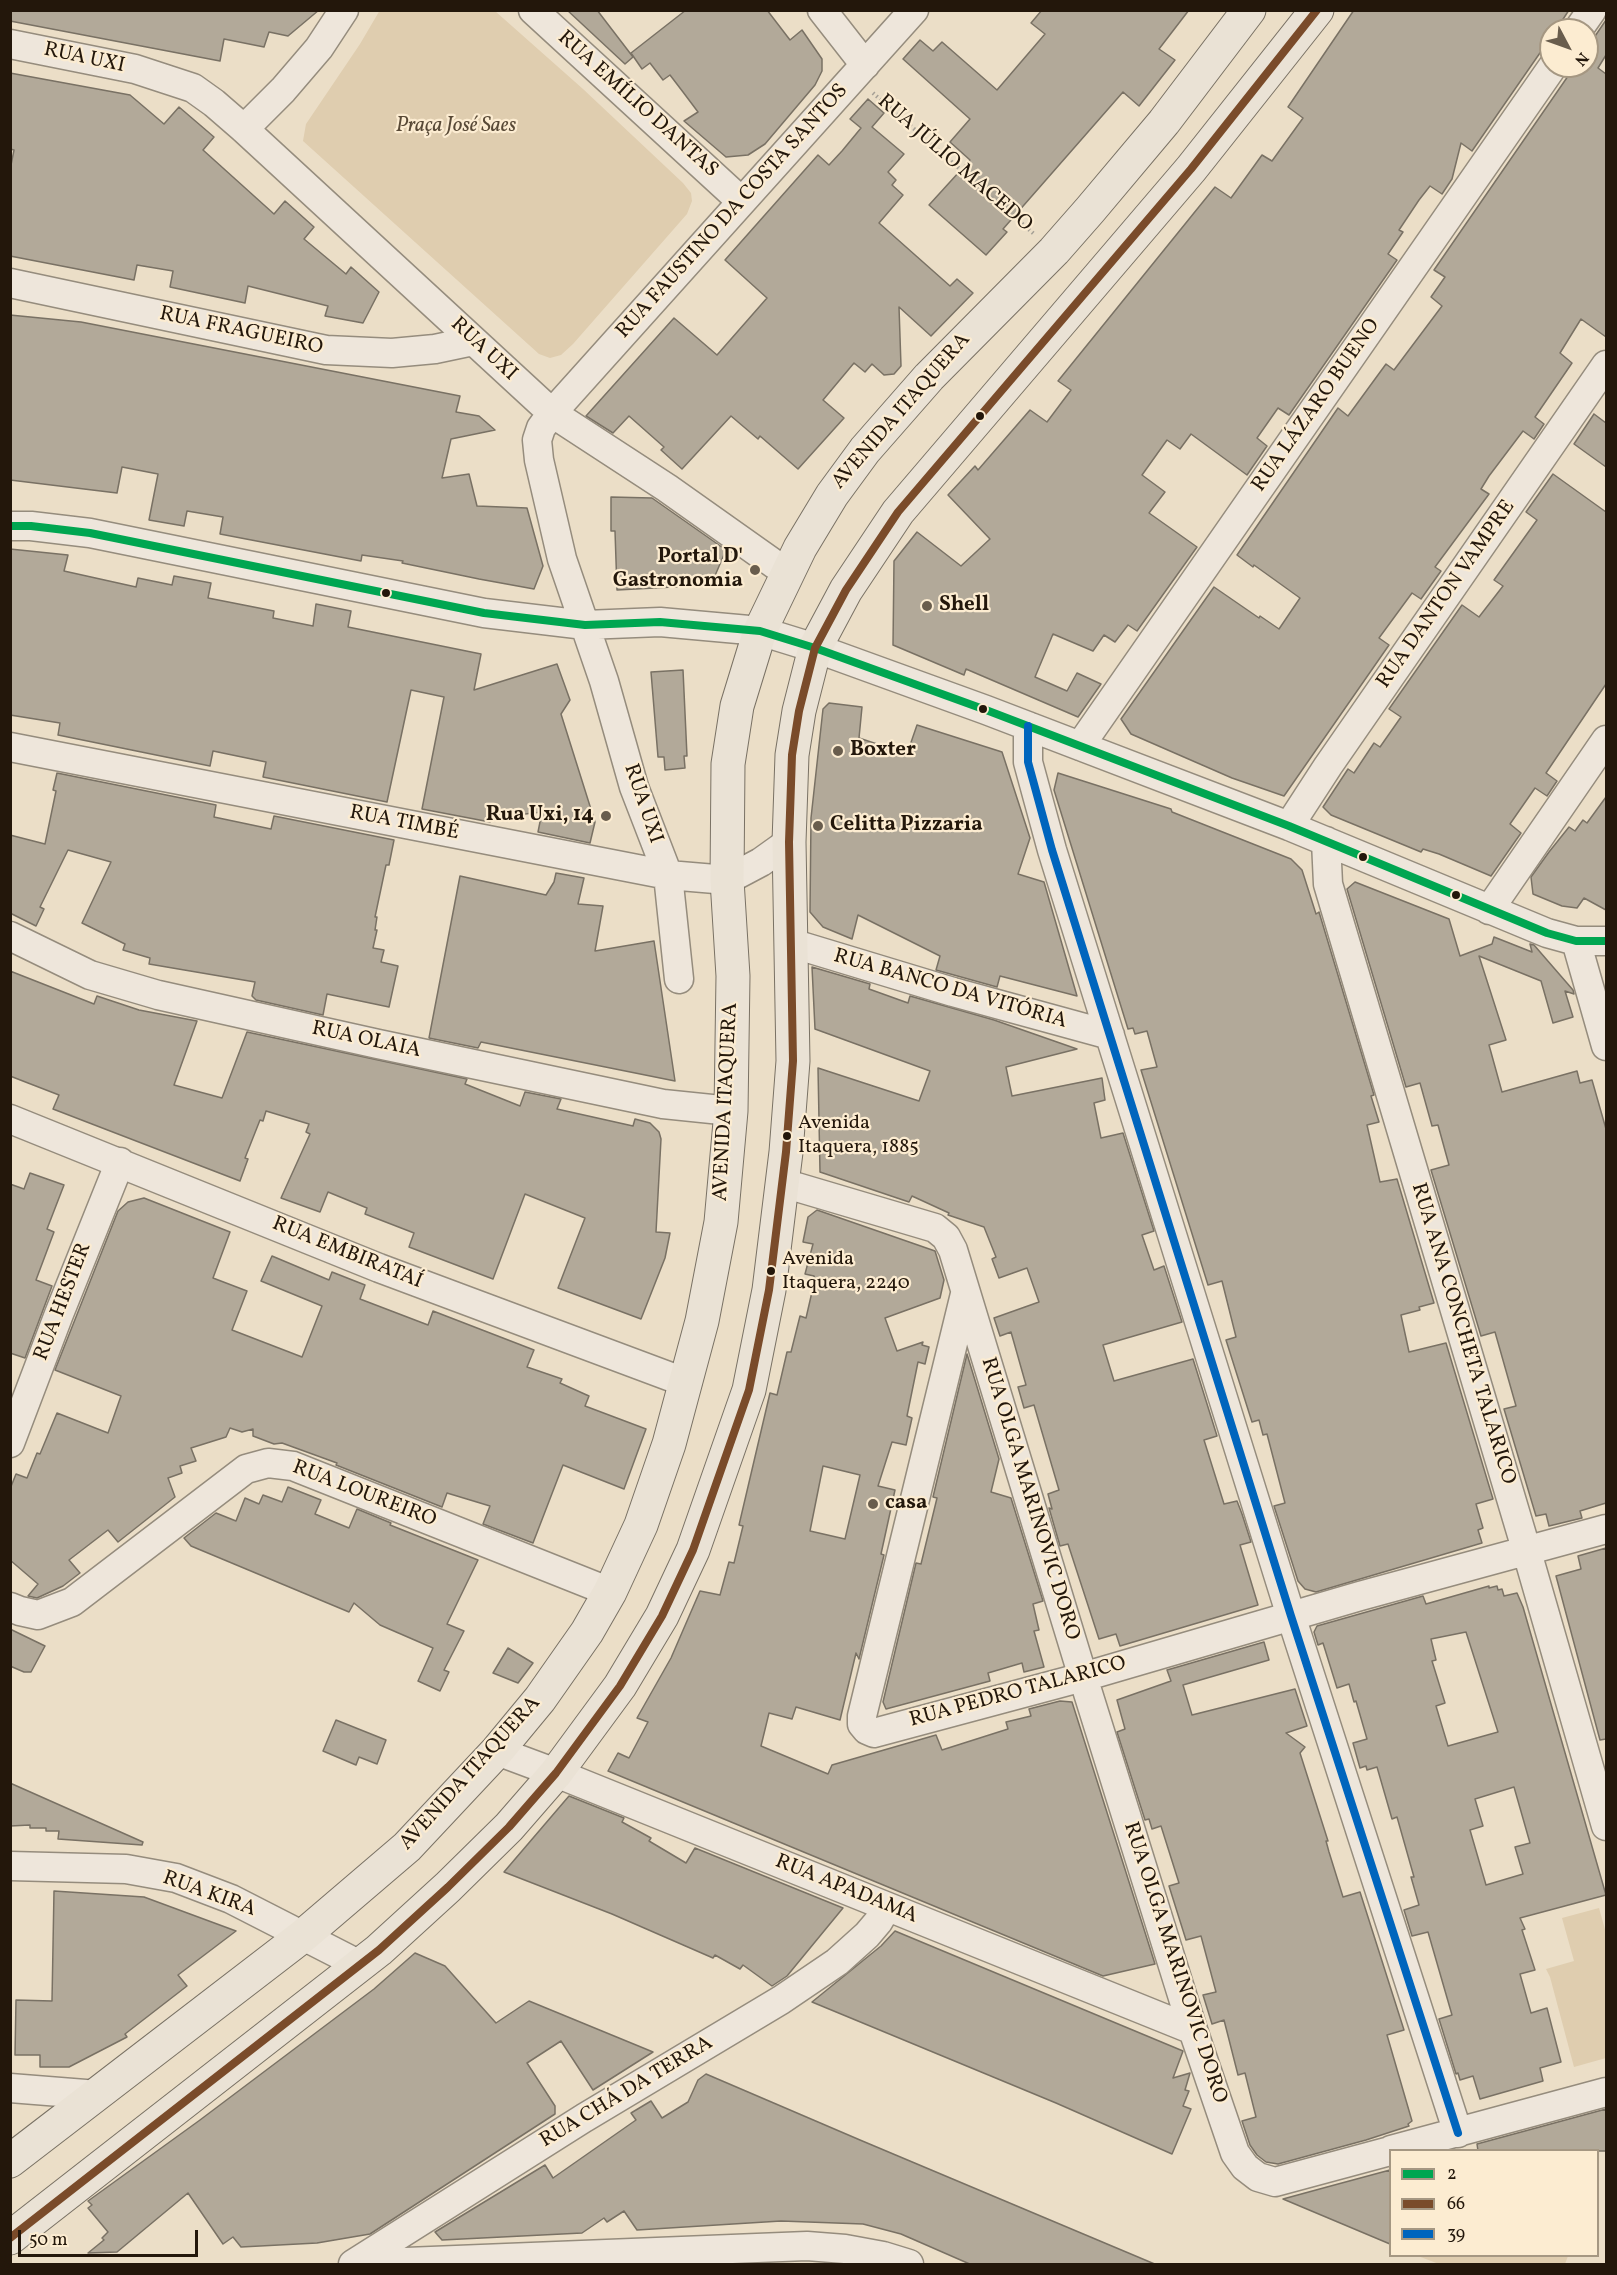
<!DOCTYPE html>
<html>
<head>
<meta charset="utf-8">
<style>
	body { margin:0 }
	#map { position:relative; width:1617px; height:2275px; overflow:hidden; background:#ebdec7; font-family:Vollkorn,serif }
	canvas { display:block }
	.frame { position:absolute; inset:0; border:12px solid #23170b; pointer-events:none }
	.legend { position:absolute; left:1389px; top:2149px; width:210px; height:108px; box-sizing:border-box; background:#fcecd1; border:2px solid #a59782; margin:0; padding:8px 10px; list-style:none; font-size:18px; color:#23170b }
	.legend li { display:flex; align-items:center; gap:12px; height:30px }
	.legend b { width:30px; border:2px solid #a59782 }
	.north { position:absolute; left:1539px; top:18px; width:60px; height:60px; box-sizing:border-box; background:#fcecd1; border:2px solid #a59782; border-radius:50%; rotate:131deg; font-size:16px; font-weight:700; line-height:24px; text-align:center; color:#23170b }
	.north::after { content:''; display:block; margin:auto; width:21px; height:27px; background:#695d4d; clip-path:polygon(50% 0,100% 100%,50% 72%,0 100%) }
	.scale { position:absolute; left:18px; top:2230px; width:180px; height:27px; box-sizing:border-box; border:3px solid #23170b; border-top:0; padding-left:8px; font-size:18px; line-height:21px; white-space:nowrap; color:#23170b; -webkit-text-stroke:4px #fcecd1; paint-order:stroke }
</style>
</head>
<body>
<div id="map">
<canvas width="1617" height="2275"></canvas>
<div class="frame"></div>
<ul class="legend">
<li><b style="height:8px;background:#00a651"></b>2</li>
<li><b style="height:8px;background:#7a4b2a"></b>66</li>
<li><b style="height:8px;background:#0065bd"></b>39</li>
</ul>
<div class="north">N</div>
<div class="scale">50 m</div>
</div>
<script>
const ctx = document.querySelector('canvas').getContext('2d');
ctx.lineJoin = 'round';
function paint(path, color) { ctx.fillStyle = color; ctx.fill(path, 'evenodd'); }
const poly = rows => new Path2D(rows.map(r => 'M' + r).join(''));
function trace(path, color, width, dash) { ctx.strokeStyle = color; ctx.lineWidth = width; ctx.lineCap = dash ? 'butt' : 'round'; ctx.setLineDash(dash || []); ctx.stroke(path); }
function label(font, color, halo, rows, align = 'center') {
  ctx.font = font + ' Vollkorn,serif'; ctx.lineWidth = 4.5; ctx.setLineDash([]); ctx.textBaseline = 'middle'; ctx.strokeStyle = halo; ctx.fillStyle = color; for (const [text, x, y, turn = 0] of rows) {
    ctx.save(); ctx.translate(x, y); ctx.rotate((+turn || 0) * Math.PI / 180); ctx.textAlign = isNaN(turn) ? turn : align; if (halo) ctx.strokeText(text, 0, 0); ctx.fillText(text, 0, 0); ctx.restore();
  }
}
paint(poly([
	[380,10,495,11,583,89,683,183,691,193,692,201,687,214,573,344,561,355,550,358,539,354,303,141,306,124,360,44],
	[1599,1908,1606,1933,1606,2058,1574,2067,1550,1977,1546,1969,1574,1961,1562,1918],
	[1418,2256,1568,2256,1565,2264,1439,2264]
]), '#dfcdaf');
const building = poly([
	[10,10,319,10,288,36,269,32,264,47,224,39,220,61,10,21,10,10],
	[567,10,597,10,633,57,625,64,567,10],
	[686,10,767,10,790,40,802,30,822,59,822,71,815,85,765,144,748,155,726,157,684,121,698,112,683,92,670,75,663,80,650,63,642,69,631,53,686,10],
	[1042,10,1189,10,1159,49,1175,60,1139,106,1123,92,1003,229,1007,232,986,255,929,205,970,160,950,142,970,119,903,59,920,40,933,51,942,42,997,90,1045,34,1031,23,1042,10],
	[1354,10,1569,10,1556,30,1551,30,1551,37,1472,151,1461,143,1452,179,1442,194,1430,186,1419,200,1399,230,1403,232,1388,254,1397,260,1289,415,1278,408,1257,438,1267,446,1247,475,1191,434,1180,449,1167,440,1142,475,1165,492,1149,513,1197,547,1137,631,1128,625,1115,642,1104,635,1093,651,1053,634,1035,677,1067,691,1077,673,1101,684,1078,717,966,669,964,675,893,645,894,561,917,532,961,566,990,539,948,495,975,466,978,470,1030,410,1047,422,1071,390,1058,381,1215,187,1231,198,1262,155,1272,161,1303,118,1288,107,1354,10],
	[1606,20,1606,55,1598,68,1606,74,1606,337,1581,319,1560,353,1572,363,1535,417,1544,424,1534,439,1523,431,1489,476,1481,489,1489,494,1435,567,1441,571,1421,599,1412,593,1379,638,1389,645,1284,796,1232,778,1131,734,1121,719,1214,587,1259,618,1260,616,1279,629,1300,598,1254,565,1253,567,1237,555,1338,408,1348,416,1386,364,1394,370,1442,306,1431,297,1445,277,1434,270,1575,66,1587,66,1587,48,1606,20],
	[10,73,130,95,164,124,179,107,214,137,203,150,274,214,285,201,314,227,304,239,346,274,351,267,379,292,363,323,325,316,328,306,248,286,245,303,170,287,173,271,137,265,134,280,10,256,10,170,14,150,10,149,10,73],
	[868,99,884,113,872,127,904,154,888,172,896,180,892,185,903,195,879,223,950,286,957,279,973,293,931,336,899,307,901,366,894,374,884,375,872,364,865,372,854,363,823,400,844,418,798,469,760,436,758,439,731,416,682,469,661,450,664,447,629,416,613,433,586,416,674,318,717,355,767,298,725,260,818,155,829,165,842,151,861,128,850,119,868,99],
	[10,315,81,322,460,396,456,412,479,416,495,430,451,439,442,478,469,474,477,506,527,508,543,566,534,589,479,579,402,563,403,561,362,555,361,561,220,534,223,517,187,511,184,526,149,520,158,474,122,467,117,493,10,480,10,315],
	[1594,414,1606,423,1606,467,1574,444,1594,414],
	[1553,474,1606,512,1606,684,1546,773,1557,781,1547,796,1535,788,1510,824,1521,833,1491,876,1439,854,1423,849,1421,852,1331,815,1323,807,1348,769,1354,773,1374,743,1380,747,1401,717,1389,709,1462,605,1479,617,1503,586,1494,580,1537,520,1526,512,1553,474],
	[611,497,652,498,726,550,711,585,617,590,615,531,611,531,611,497],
	[10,549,68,555,64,571,136,587,138,578,172,585,174,576,211,583,208,598,274,611,273,618,313,626,316,604,351,611,348,627,481,654,474,690,557,664,570,700,561,714,595,822,590,843,538,832,542,812,491,818,490,822,422,809,444,697,411,690,387,802,263,777,266,762,213,751,210,766,58,735,60,723,10,715,10,549],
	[683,670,687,756,684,756,685,768,665,770,664,757,658,757,651,672,683,670],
	[829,703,862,707,859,738,907,754,917,725,1002,752,1030,838,1018,874,1044,882,1077,996,1000,976,997,987,936,970,940,956,858,915,852,939,823,927,810,912,811,818,823,709,829,703],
	[57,773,216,805,214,817,271,829,274,816,394,840,389,865,386,865,375,917,377,917,375,930,377,930,373,948,384,950,381,962,398,966,389,1007,327,994,323,1015,256,1000,252,996,255,982,149,964,150,958,123,950,125,944,82,923,111,862,68,850,40,907,44,909,36,926,10,913,10,835,45,844,56,791,53,790,57,773],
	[1058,773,1171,809,1172,812,1291,859,1302,870,1316,914,1319,912,1374,1095,1371,1096,1379,1122,1367,1125,1380,1182,1397,1179,1434,1303,1419,1307,1420,1310,1401,1315,1409,1352,1446,1343,1493,1499,1476,1504,1483,1528,1478,1530,1482,1543,1316,1592,1305,1589,1298,1581,1274,1506,1285,1503,1267,1434,1263,1435,1259,1420,1252,1422,1226,1340,1236,1337,1222,1281,1208,1285,1141,1070,1157,1067,1147,1031,1135,1034,1133,1028,1128,1029,1054,790,1058,773],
	[1606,797,1606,910,1584,898,1577,908,1562,906,1533,894,1531,877,1549,852,1569,827,1575,831,1583,820,1587,823,1606,797],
	[556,873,584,878,578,904,603,906,595,951,654,941,675,1081,481,1042,478,1048,429,1038,460,876,546,895,554,882,556,873],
	[1355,882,1449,919,1460,956,1492,944,1494,937,1532,952,1530,944,1534,945,1573,990,1574,994,1565,991,1573,1017,1553,1023,1541,981,1479,956,1506,1040,1489,1045,1502,1092,1577,1071,1580,1083,1592,1080,1606,1129,1606,1503,1580,1511,1582,1518,1549,1526,1546,1514,1536,1516,1504,1409,1516,1406,1495,1332,1481,1336,1431,1170,1449,1165,1438,1125,1432,1126,1420,1083,1406,1087,1347,889,1355,882],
	[812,967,870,984,869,989,908,1003,910,996,994,1020,1077,1049,1006,1067,1012,1096,1102,1078,1105,1100,1094,1103,1101,1138,1123,1133,1154,1231,1142,1235,1154,1270,1164,1266,1182,1322,1103,1345,1114,1381,1193,1359,1217,1436,1204,1440,1224,1504,1237,1501,1242,1514,1251,1542,1240,1545,1258,1605,1120,1646,1116,1634,1099,1639,1068,1544,1060,1546,1049,1508,1052,1509,1048,1494,1059,1490,1034,1405,1024,1408,1018,1387,1026,1385,1011,1332,1000,1336,994,1318,1039,1302,1027,1268,999,1278,992,1259,996,1257,984,1227,948,1215,949,1213,912,1196,909,1202,820,1172,818,1068,919,1101,930,1071,815,1029,812,967],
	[10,971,94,1004,97,996,139,1010,197,1021,174,1085,222,1098,247,1032,467,1079,465,1084,520,1106,525,1092,561,1099,557,1109,633,1126,635,1119,650,1123,659,1132,661,1139,656,1232,670,1233,665,1258,641,1319,558,1288,585,1218,525,1194,493,1279,409,1247,414,1233,365,1214,367,1208,328,1192,320,1212,281,1198,310,1134,306,1132,309,1124,266,1111,263,1121,260,1120,245,1158,248,1159,240,1181,53,1109,59,1095,10,1076,10,971],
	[30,1173,64,1185,47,1229,54,1232,36,1280,52,1286,25,1358,10,1353,10,1184,24,1189,30,1173],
	[144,1198,230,1232,213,1278,247,1291,232,1330,302,1357,322,1306,261,1281,272,1256,329,1280,332,1272,365,1285,360,1299,428,1325,433,1311,534,1350,527,1367,562,1379,560,1383,589,1396,585,1406,646,1429,624,1489,563,1465,533,1543,483,1524,490,1506,447,1493,442,1507,336,1465,337,1463,282,1443,274,1444,253,1436,253,1429,242,1432,230,1428,226,1437,191,1448,196,1461,180,1466,182,1473,168,1478,175,1497,118,1542,108,1530,69,1560,80,1573,63,1586,37,1598,28,1596,38,1584,10,1560,10,1489,16,1474,27,1478,37,1453,40,1454,57,1413,108,1433,121,1396,55,1370,118,1211,128,1202,144,1198],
	[817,1210,935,1251,944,1280,940,1298,885,1318,897,1351,923,1342,922,1345,929,1347,925,1364,918,1362,907,1416,912,1418,906,1445,892,1442,878,1486,895,1490,881,1554,884,1555,859,1659,856,1653,840,1720,796,1707,792,1719,769,1713,761,1746,828,1774,832,1765,936,1735,942,1750,1008,1729,1006,1722,1031,1716,1029,1709,1060,1701,1072,1702,1155,1964,1103,1976,608,1771,618,1753,629,1758,648,1722,637,1718,671,1658,700,1591,720,1595,729,1562,734,1563,743,1526,739,1525,770,1393,777,1395,787,1352,791,1352,800,1316,806,1318,815,1279,814,1276,805,1274,813,1244,803,1242,808,1217,817,1210],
	[823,1466,860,1475,845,1539,810,1531,823,1466],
	[967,1354,999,1459,991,1492,1011,1498,1043,1601,1033,1604,1039,1630,1034,1631,1044,1667,1024,1672,1022,1663,988,1673,990,1681,886,1709,883,1702,916,1563,921,1564,937,1498,933,1497,967,1354],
	[288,1487,321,1500,315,1514,349,1528,357,1509,391,1523,390,1525,478,1560,447,1624,464,1631,444,1670,449,1672,440,1691,418,1681,433,1648,380,1625,354,1603,349,1612,191,1546,184,1538,216,1513,236,1521,245,1498,259,1504,263,1495,282,1502,288,1487],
	[1606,1548,1606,1739,1600,1740,1556,1576,1581,1569,1578,1556,1606,1548],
	[1489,1586,1489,1588,1497,1586,1498,1590,1502,1589,1504,1596,1517,1593,1523,1607,1606,1895,1520,1918,1525,1929,1522,1930,1535,1970,1520,1974,1531,2013,1547,2008,1561,2062,1540,2068,1543,2081,1480,2099,1473,2076,1460,2080,1458,2073,1456,2074,1439,2019,1452,2015,1428,1932,1412,1936,1404,1910,1419,1905,1411,1877,1414,1877,1397,1817,1392,1819,1377,1767,1367,1770,1366,1766,1360,1768,1353,1743,1367,1739,1356,1701,1354,1702,1349,1684,1337,1688,1323,1643,1318,1645,1314,1632,1317,1626,1423,1596,1426,1604,1489,1586],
	[1466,1632,1498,1732,1448,1746,1436,1706,1445,1703,1432,1661,1436,1660,1431,1639,1466,1632],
	[1514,1787,1530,1843,1515,1847,1523,1874,1486,1885,1470,1830,1483,1826,1475,1799,1514,1787],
	[10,1629,45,1646,31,1672,24,1672,10,1666,10,1629],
	[1264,1642,1269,1660,1183,1685,1192,1715,1295,1689,1307,1726,1286,1733,1305,1747,1300,1753,1328,1841,1326,1841,1329,1852,1343,1897,1360,1892,1404,2030,1387,2035,1412,2121,1408,2124,1409,2126,1366,2140,1278,2164,1266,2162,1257,2155,1250,2145,1242,2121,1256,2117,1245,2073,1238,2075,1224,2020,1212,2024,1203,1995,1216,1992,1201,1936,1186,1940,1169,1886,1179,1883,1161,1826,1152,1829,1149,1819,1145,1820,1117,1732,1125,1729,1117,1700,1171,1681,1167,1670,1264,1642],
	[508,1648,533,1663,518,1683,493,1673,508,1648],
	[336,1720,386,1740,377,1764,359,1757,356,1765,323,1751,336,1720],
	[10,1783,143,1842,142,1845,58,1839,59,1831,46,1831,46,1828,30,1828,30,1825,10,1826,10,1783],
	[569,1796,624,1818,622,1822,651,1838,649,1841,686,1863,695,1848,843,1908,787,1976,772,1986,743,1965,740,1969,715,1955,713,1958,612,1914,504,1872,569,1796],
	[54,1891,144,1897,236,1931,178,1975,187,1986,125,2034,127,2037,69,2067,40,2067,40,2055,15,2055,16,2000,52,2001,54,1891],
	[895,1931,1183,2051,1173,2078,1190,2073,1185,2090,1189,2091,1183,2106,1191,2109,1172,2154,1056,2103,812,2002,881,1946,895,1931],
	[415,1953,445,1966,496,2023,529,2001,653,2052,593,2090,561,2041,527,2063,555,2106,555,2114,370,2234,317,2243,241,2247,233,2237,223,2244,188,2193,117,2252,88,2253,104,2240,102,2238,108,2232,88,2208,92,2205,88,2201,200,2120,374,1989,415,1953],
	[706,2074,860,2140,1157,2265,972,2265,901,2234,863,2224,781,2221,637,2230,624,2211,607,2222,604,2218,582,2233,442,2240,435,2232,545,2165,553,2178,636,2120,631,2113,651,2101,662,2118,688,2102,698,2080,706,2074],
	[1606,2109,1606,2151,1478,2151,1477,2144,1606,2109],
	[1390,2170,1390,2244,1283,2199,1327,2187,1390,2170]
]);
paint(building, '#b2a999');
trace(building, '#797164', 1.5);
const minor = poly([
	[533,10,741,201],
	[822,10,865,65],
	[1578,30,1592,10],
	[10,44,135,69,193,88,214,103,244,129,552,413,667,488,787,573],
	[244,129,283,90,319,48,344,10],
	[10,283,326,350,392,353,435,349,473,341],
	[10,526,31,526,90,533,484,613,585,625,660,622,760,631,815,648,986,710,1289,826,1547,933,1576,941,1606,941],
	[1028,726,1028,762,1052,850,1291,1616,1458,2133],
	[1080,746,1553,66],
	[10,747,668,875,727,880,761,862,789,842],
	[1289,826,1328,766,1606,365],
	[1326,841,1328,884,1527,1552,1606,1826],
	[1489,910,1606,740],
	[10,936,90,975,158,995,378,1044,663,1104,731,1111],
	[1576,941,1606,1046],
	[791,943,953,992,1110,1035],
	[679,979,668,875,634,787,604,681,562,559,539,460,537,440,541,428,552,413,914,10],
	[10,1119,379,1268,687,1383],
	[783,1183,935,1228,946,1237,953,1250,1083,1677,1193,2030,1235,2153,1245,2167,1258,2177,1275,2182,1390,2151],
	[965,1294,862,1716,862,1724,867,1730,874,1733,1083,1677,1360,1596,1606,1529],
	[10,1443,59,1314,120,1162],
	[10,1607,20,1611,38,1615,72,1602,246,1469,268,1463,293,1466,610,1592],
	[497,1751,556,1773,1193,2030],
	[10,1866,126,1869,176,1878,231,1899,360,1965],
	[10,2088,98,2095],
	[1391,2150,1606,2092],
	[353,2264,584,2118,781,2000,837,1962,867,1935,878,1922,887,1907],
	[356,2264,807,2246,845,2249,883,2256,909,2264]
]);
const major = poly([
	[10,2161,304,1935,407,1847,497,1751,540,1699,587,1632,610,1592,641,1525,669,1444,702,1321,721,1222,731,1111,733,976,727,880,728,764,737,706,760,631,800,548,832,495,865,450,929,377,1054,251,1090,210,1164,122,1249,10],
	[10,2238,379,1950,448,1887,509,1827,556,1773,620,1686,662,1616,693,1550,749,1390,769,1290,786,1152,793,1061,789,842,792,755,799,711,815,648,846,590,898,512,1191,169,1317,10]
]);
trace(minor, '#958c7d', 31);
trace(major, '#797164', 35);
trace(poly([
	[873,93,1034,234]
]), '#a6a096', 4, [1.5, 3]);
trace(minor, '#eee6db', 28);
trace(major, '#eae2d5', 33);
trace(poly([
	[10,526,31,526,90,533,484,613,585,625,660,622,760,631,815,648,986,710,1289,826,1547,933,1576,941,1606,941]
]), '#00a651', 8);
trace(poly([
	[10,2238,379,1950,448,1887,509,1827,556,1773,620,1686,662,1616,693,1550,749,1390,769,1290,786,1152,793,1061,789,842,792,755,799,711,815,648,846,590,898,512,1191,169,1317,10]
]), '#7a4b2a', 8);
trace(poly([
	[1028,726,1028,762,1052,850,1291,1616,1458,2133]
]), '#0065bd', 8);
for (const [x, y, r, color] of [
	[980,416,5,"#23170b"],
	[755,570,6,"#695d4d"],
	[386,593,5,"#23170b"],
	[927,606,6,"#695d4d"],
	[983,709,5,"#23170b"],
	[838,751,6,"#695d4d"],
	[606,816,6,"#695d4d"],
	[818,826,6,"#695d4d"],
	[1363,857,5,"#23170b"],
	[1456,895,5,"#23170b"],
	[787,1136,5,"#23170b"],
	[771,1271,5,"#23170b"],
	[873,1504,6,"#695d4d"]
]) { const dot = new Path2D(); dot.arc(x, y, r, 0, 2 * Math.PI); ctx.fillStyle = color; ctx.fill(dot); trace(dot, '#fcecd1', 2); }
label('20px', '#23170b', '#fcecd1', [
	["Avenida",798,1124],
	["Itaquera, 1885",798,1148],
	["Avenida",782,1260],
	["Itaquera, 2240",782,1284]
], 'left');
label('21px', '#23170b', '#fcecd1', [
	["RUA UXI",84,59,12],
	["RUA EMÍLIO DANTAS",637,105,42],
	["RUA JÚLIO MACEDO",954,164,41],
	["RUA FAUSTINO DA COSTA SANTOS",733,212,-48],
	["RUA FRAGUEIRO",241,332,12],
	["RUA UXI",483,350,43],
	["RUA LÁZARO BUENO",1317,406,-55],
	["AVENIDA ITAQUERA",902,412,-49],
	["RUA DANTON VAMPRE",1447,595,-55],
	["RUA UXI",642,804,71],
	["RUA TIMBÉ",404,824,11],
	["RUA BANCO DA VITÓRIA",950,990,16],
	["RUA OLAIA",366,1041,12],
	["AVENIDA ITAQUERA",727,1102,-87],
	["RUA EMBIRATAÍ",347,1254,22],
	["RUA HESTER",64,1302,-69],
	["RUA ANA CONCHETA TALARICO",1462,1334,73],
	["RUA LOUREIRO",364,1495,21],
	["RUA OLGA MARINOVIC DORO",1029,1499,73],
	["RUA PEDRO TALARICO",1018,1693,-15],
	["AVENIDA ITAQUERA",471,1774,-48],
	["RUA APADAMA",846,1890,22],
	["RUA KIRA",209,1895,20],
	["RUA OLGA MARINOVIC DORO",1174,1963,72],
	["RUA CHÁ DA TERRA",627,2093,-31]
]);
label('italic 21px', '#584936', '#fcecd1', [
	["Praça José Saes",456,127]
]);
label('bold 21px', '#23170b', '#fcecd1', [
	["Portal D'",743,558,"right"],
	["Gastronomia",743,582,"right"],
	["Shell",939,606],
	["Boxter",850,751],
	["Rua Uxi, 14",594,816,"right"],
	["Celitta Pizzaria",830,826],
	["casa",885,1504]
], 'left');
</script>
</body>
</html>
